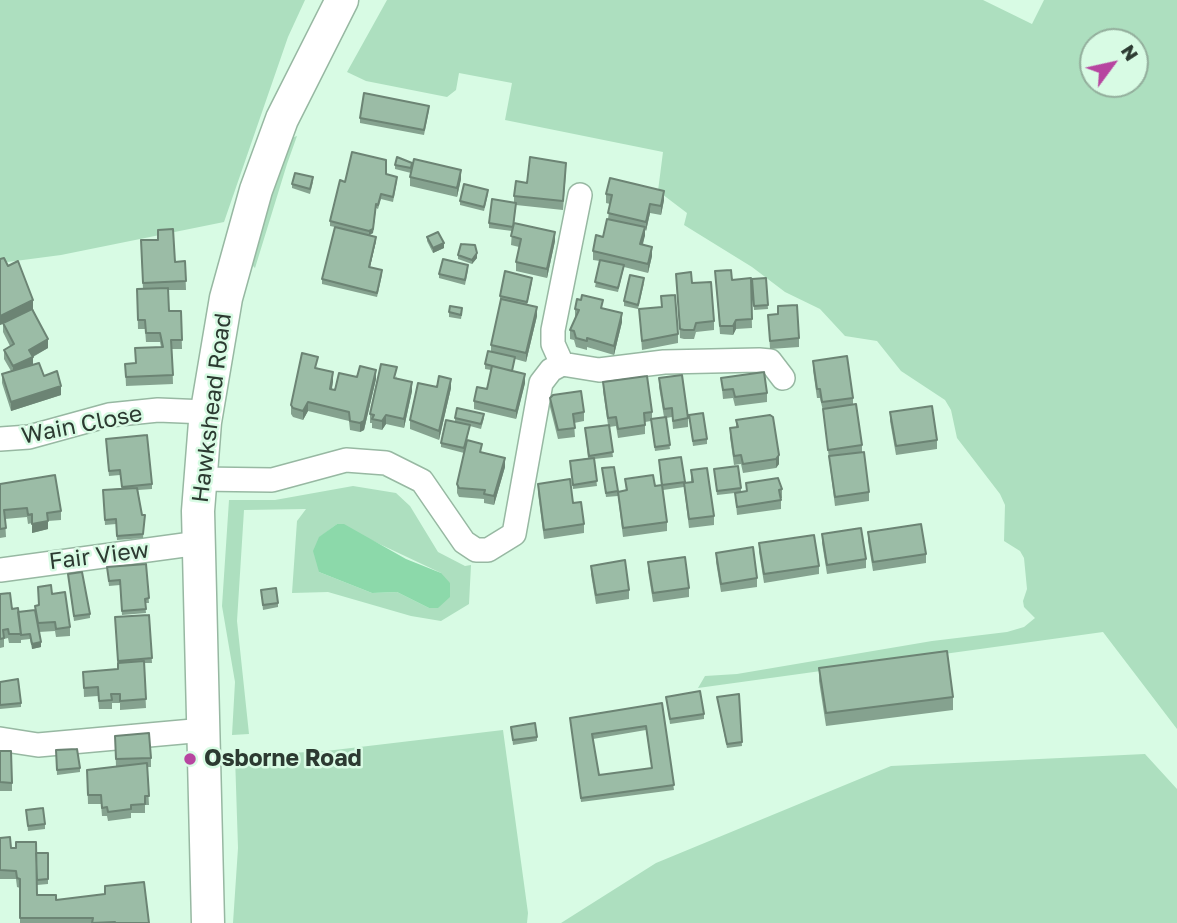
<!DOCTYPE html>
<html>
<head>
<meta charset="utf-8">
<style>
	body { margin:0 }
	#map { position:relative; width:1177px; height:923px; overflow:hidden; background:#d8fbe4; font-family:"Golos Text",sans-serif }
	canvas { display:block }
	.north { position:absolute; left:1079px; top:28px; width:70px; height:70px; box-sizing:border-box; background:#d8fbe4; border:2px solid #93ae9c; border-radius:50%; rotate:57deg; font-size:19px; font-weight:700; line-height:28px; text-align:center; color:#2c3a31 }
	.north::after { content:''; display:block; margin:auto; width:24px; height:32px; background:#b745a0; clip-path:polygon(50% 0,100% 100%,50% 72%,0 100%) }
</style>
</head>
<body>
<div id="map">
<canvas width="1177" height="923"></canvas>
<div class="north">N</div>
</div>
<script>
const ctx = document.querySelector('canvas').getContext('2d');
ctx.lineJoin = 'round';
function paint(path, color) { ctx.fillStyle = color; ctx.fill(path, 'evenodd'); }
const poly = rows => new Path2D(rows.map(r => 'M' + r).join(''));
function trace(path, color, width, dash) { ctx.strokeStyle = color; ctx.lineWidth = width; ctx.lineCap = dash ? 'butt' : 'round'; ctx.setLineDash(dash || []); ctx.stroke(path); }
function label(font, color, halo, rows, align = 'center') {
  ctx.font = font + ' "Golos Text",sans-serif'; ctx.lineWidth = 5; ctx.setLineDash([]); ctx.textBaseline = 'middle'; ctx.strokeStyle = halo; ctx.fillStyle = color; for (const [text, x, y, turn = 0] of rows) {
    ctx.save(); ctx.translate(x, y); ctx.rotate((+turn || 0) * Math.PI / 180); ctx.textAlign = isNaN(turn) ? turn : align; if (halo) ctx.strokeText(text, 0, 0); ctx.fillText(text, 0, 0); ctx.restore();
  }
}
paint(poly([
	[0,0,305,0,288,37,224,222,61,255,0,263],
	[387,0,983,0,1032,24,1044,0,1177,0,1177,729,1103,632,698,688,705,676,737,674,932,641,1007,632,1024,627,1035,618,1024,607,1023,601,1027,589,1024,558,1020,551,1004,541,1005,505,1000,494,957,438,951,410,945,400,901,371,877,341,845,336,820,309,785,292,752,267,684,225,687,213,658,191,663,152,505,120,512,83,459,73,456,90,447,97,366,81,347,72],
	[1093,42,1135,42,1135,84,1093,84],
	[297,136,287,164,255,268,248,261,288,139],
	[353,486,396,493,410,506,438,552,465,566,471,565,469,604,441,621,411,616,328,592,292,593,297,521,306,509,244,510,237,621,249,734,232,735,235,682,222,606,229,500,275,500],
	[337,524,441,573,438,608,429,608,397,592,372,593,319,572,320,537],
	[503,730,528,913,527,923,233,923,238,848,235,756,326,751],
	[1145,754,1177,789,1177,923,561,923,656,863,891,766]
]), '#addfbf');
paint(poly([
	[337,524,344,524,406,559,441,573,450,583,450,597,438,608,429,608,397,592,372,593,319,572,313,551,319,537]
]), '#8cd9aa');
const street = poly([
	[562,364,553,344,553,330,580,195],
	[0,439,29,437,109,415,158,410,206,412],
	[199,479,272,480,346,460,386,463,422,481,464,542,476,550,488,550,514,534,541,383,551,370,562,364,599,370,664,362,759,360,770,361,783,378],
	[0,570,199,543],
	[0,739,38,745,204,730]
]);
const secondary = poly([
	[208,923,198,511,205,422,226,298,256,190,282,119,342,0]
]);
trace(street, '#97b8a2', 26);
trace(secondary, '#97b8a2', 35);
trace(street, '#fff', 23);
trace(secondary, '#fff', 32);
paint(poly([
	[429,110,424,135,360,123,360,118],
	[395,165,412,168,411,173,395,169],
	[566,172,563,210,516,205,514,223,555,241,547,278,516,271,516,262,519,247,511,245,512,231,489,228,489,223,514,203,514,196,527,183],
	[410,177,461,179,457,197,410,186],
	[397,181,393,202,381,199,378,209,376,208,373,233,370,235,376,241,370,267,382,275,377,297,322,284,322,279,335,227,330,226,330,221,345,182],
	[313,182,310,194,292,188,292,184],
	[488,194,484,211,460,205,460,201],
	[606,194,664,200,661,215,650,213,646,231,645,230,643,245,652,256,648,273,624,267,618,292,595,287,600,261,593,260,593,251,603,237,608,219,610,204,606,203],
	[427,237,444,248,433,253,427,241],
	[141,249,175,262,185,261,186,290,168,290,169,311,181,311,182,349,172,349,173,384,126,386,125,364,135,363,161,347,160,342,146,342,145,329,138,329,137,289,143,289],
	[458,255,477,258,472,264,458,259],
	[0,259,8,266,33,309,48,348,33,357,33,365,61,395,11,411,2,383,2,374,11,371,4,359,4,350,10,346,3,332,3,324,0,325],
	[468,270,465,285,439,278,439,274],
	[715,271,732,280,751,278,752,328,736,329,733,335,720,334],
	[676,274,692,283,714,321,714,330,696,332,694,339,684,339,680,338],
	[766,278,768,309,754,310,752,283],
	[532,282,527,305,537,316,526,362,515,359,512,371,525,383,516,419,474,409,474,401,487,389,491,370,485,369,485,364,491,352,491,345,501,301,500,300,500,296],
	[644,283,638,309,624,306,624,301],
	[661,296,678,334,678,343,642,350,639,309,661,307],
	[778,306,799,338,799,347,770,349,768,315,778,314],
	[603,308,622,322,614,355,587,347,587,350,576,347,574,340,570,339,570,330,575,318,575,309],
	[449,312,462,313,461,319,449,317],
	[813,361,853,398,853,404,862,445,862,452,869,492,869,501,835,506,823,411,820,398,817,398,813,370],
	[318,366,317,368,333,381,332,389,335,390,357,377,376,379,364,430,360,432,350,430,349,421,308,411,303,420,293,417,291,414,291,405],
	[397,376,396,379,412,391,404,428,386,424,382,430,372,428,372,423,370,423,370,414],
	[659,378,688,418,688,427,673,429,672,417,666,418,670,449,655,451,651,421,645,422,645,434,618,438,616,426,609,427,613,457,594,459,597,486,573,489,570,461,588,458,585,428,608,425,603,391,603,382,652,412,652,419,664,417,659,387],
	[721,378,767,393,767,402,735,406,733,398,723,399],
	[437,387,451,388,439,440,410,429,410,420],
	[550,398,584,412,584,421,574,423,575,437,558,439,550,407],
	[890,412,937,440,937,449,896,455,890,421],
	[689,415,707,439,707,444,693,446],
	[770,415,779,464,776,468,743,473,741,464,734,465,730,437,730,428,736,427,736,420],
	[455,418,484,418,481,429,470,426,467,440,482,453,505,467,494,505,484,503,484,499,459,497,457,493,457,484,464,453,441,447,441,443,455,422],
	[106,443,152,484,152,489,138,490,142,515,145,515,143,538,117,540,116,524,105,525,103,490,122,488,120,475,109,476],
	[659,460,685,483,691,482,691,470,714,516,714,525,689,528,684,487,663,490,667,522,667,531,623,537,618,496,606,497,602,468,618,492,626,491,625,479,655,486,661,486],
	[714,469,741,488,741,492,746,491,746,483,782,489,782,498,781,498,781,509,737,515,735,493,717,495],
	[0,484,61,511,61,520,48,521,48,529,32,533,32,523,28,524,27,517,5,519,6,537,0,538],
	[538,484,573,503,584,524,584,533,544,539,538,493],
	[868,532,926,554,926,563,873,571,868,541],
	[822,534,866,559,866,568,827,574,822,543],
	[759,543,819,566,819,574,764,583,759,552],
	[716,553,757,578,757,587,721,592,716,562],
	[648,562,689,588,689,597,653,602,648,571],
	[146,564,149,603,145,603,146,613,122,615,120,585,109,586,107,567],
	[591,566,629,590,629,599,596,604,591,574],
	[68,574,90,614,90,618,74,621],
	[38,587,52,594,70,627,70,636,56,637,55,631,39,632,41,647,32,649,30,639,21,640,21,643,9,643,8,638,4,639,4,647,0,648,0,594,12,609,18,612,35,610,35,606,38,605],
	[261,590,278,603,278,607,263,610],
	[149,615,152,663,144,663,146,708,120,710,120,703,112,703,112,709,99,709,98,696,84,697,83,672,118,669,115,617],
	[819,668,953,697,953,710,826,726,819,681],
	[0,682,21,703,21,707,0,709],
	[739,694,742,746,727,748,717,697],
	[666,697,704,714,704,719,670,724],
	[662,703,674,790,581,802,570,718],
	[646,730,652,768,599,775,593,739],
	[511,727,537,737,537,741,513,745],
	[115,736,151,758,151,767,147,767,149,805,145,805,145,813,131,813,131,818,108,821,107,816,102,816,101,804,88,804,87,770,116,767],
	[56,750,80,768,80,772,57,775],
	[0,751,12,783,12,791,0,791],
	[26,810,45,824,45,829,28,831],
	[0,838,11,848,16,848,16,842,36,853,48,853,48,884,37,885,37,895,149,923,20,923,20,888,17,887,16,879,0,879]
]), '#85a28f');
paint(poly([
	[461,170,461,179,457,197,457,188],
	[664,191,664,200,661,215,661,206],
	[376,204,373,233,369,235,369,231],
	[650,204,650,213,646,231,646,222],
	[645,227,645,236,640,253,640,244],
	[555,232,555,241,547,278,547,269],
	[376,237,376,241,369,271,369,267],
	[444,243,444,248,433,253,433,248],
	[652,247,652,256,648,273,648,264],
	[477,253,477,258,472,264,472,260],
	[33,300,33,309,0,325,0,316],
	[537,307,537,316,526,362,526,353],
	[622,313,622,322,614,355,614,346],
	[736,320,736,329,733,335,733,326],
	[48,339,48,348,30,358,33,357,33,366,13,375,13,366,29,350],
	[376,370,376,379,364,430,360,432,360,423],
	[333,372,333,381,330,398,330,389],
	[525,374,525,383,516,419,516,411],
	[451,379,451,388,439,440,439,431],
	[412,382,412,391,404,428,404,419],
	[61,386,61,395,11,411,11,402],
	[308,402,308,411,303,420,303,411],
	[386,415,386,424,382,430,382,421],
	[779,455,779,464,776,468,776,459],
	[505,458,505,467,494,505,494,496],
	[48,521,48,529,32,533,32,524],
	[41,642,41,647,32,649,32,644]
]), '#6c8474');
const building = poly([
	[364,93,429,106,424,130,360,118,364,93],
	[352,152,386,160,386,174,397,177,393,197,381,194,378,205,376,204,373,229,369,231,330,221,340,180,345,182,352,152],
	[397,157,412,163,411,168,395,165,397,157],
	[530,157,566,163,563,201,514,196,516,181,527,183,530,157],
	[414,159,461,170,457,188,410,177,414,159],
	[295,173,313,177,310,189,292,184,295,173],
	[610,178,664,191,661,206,650,204,646,222,608,213,612,195,606,194,610,178],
	[464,184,488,190,484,207,460,201,464,184],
	[492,199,516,203,513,227,489,223,492,199],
	[607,219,645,227,640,244,652,247,648,264,593,251,596,235,603,237,607,219],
	[514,223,555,232,547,269,516,262,521,239,511,236,514,223],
	[335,227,376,237,369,267,382,270,377,293,322,279,335,227],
	[173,229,175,262,185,261,186,281,143,283,141,240,158,240,158,230,173,229],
	[438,232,444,243,433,248,427,237,438,232],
	[461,244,475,245,477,253,472,260,458,255,461,244],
	[4,258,8,266,18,261,33,300,0,316,0,259,4,258],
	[443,259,468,265,465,280,439,274,443,259],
	[600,260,624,265,618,288,595,282,600,260],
	[731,270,732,280,751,278,752,319,736,320,733,326,720,326,715,271,731,270],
	[505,271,532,278,527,302,500,296,505,271],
	[691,272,692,283,711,282,714,321,696,323,694,330,684,330,680,329,676,274,691,272],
	[630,275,644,278,638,305,624,301,630,275],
	[766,278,768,305,754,306,752,279,766,278],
	[168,288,169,311,181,311,182,340,171,340,173,375,126,377,125,364,136,363,135,348,163,347,160,333,146,333,145,320,138,320,137,289,168,288],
	[582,295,603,300,601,308,622,313,614,346,587,338,587,341,576,338,574,331,570,330,579,310,575,309,577,299,581,300,582,295],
	[675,295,678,334,642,341,639,309,662,307,661,296,675,295],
	[501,299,537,307,526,353,491,345,501,299],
	[797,305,799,338,770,341,768,315,778,314,778,306,797,305],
	[450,306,462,308,461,315,449,312,450,306],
	[32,309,48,339,29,350,33,357,13,366,4,350,14,344,3,323,32,309],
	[488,351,515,357,512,371,485,364,488,351],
	[302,353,318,357,315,368,333,372,330,389,335,390,339,373,357,377,360,366,376,370,364,421,360,423,350,421,349,412,308,402,303,411,293,408,291,405,302,353],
	[847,356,853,398,822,402,820,389,817,389,813,361,847,356],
	[39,363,44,376,57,371,61,386,11,402,2,374,39,363],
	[381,364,397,367,394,378,412,382,404,419,386,415,382,421,372,419,374,415,370,414,381,364],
	[492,366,525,374,516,411,474,401,477,387,487,389,492,366],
	[764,372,767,393,735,397,733,389,723,390,721,378,764,372],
	[682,375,688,418,673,421,672,408,664,409,659,378,682,375],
	[439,376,451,379,439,431,410,420,418,383,437,387,439,376],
	[647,376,652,412,644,413,645,425,618,429,616,417,608,418,603,382,647,376],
	[581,391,584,412,573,414,575,428,558,430,550,398,553,395,581,391],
	[856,404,862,445,828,450,823,409,856,404],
	[932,406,937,440,896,446,890,412,932,406],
	[457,408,484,414,481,424,455,418,457,408],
	[703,413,707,439,693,441,689,415,703,413],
	[770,415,773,417,779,455,776,459,743,464,741,455,734,456,730,428,738,427,736,420,770,415],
	[666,417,670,445,655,447,651,419,666,417],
	[446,420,470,425,464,448,441,443,446,420],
	[609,425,613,452,589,456,585,428,609,425],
	[147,435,152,484,122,487,120,470,109,471,106,439,147,435],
	[467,440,482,444,480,452,505,458,494,496,484,494,485,490,459,488,457,484,467,440],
	[864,452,869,492,835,497,829,456,864,452],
	[681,457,685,482,662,485,659,460,681,457],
	[594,458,597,481,573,485,570,461,594,458],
	[738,466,741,488,717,491,714,469,738,466],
	[614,467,618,491,606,493,602,468,614,467],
	[707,468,714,516,689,519,684,483,693,482,691,470,707,468],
	[55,475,61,511,47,513,48,521,32,524,32,514,28,515,27,508,4,510,6,528,0,529,0,484,55,475],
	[653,475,655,486,662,485,667,522,623,528,618,492,627,490,625,479,653,475],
	[778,478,782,489,779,490,781,500,737,507,735,493,747,491,746,483,778,478],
	[570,479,573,503,581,502,584,524,544,530,538,484,570,479],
	[137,488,142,515,145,515,143,534,117,536,116,519,105,520,103,490,137,488],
	[921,524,926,554,873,562,868,532,921,524],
	[861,528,866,559,827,565,822,534,861,528],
	[814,535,819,566,764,574,759,543,814,535],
	[753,547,757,578,721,584,716,553,753,547],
	[685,557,689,588,653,593,648,562,685,557],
	[625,560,629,590,596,595,591,566,625,560],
	[146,564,149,598,145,599,146,609,122,611,120,580,109,581,107,567,146,564],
	[82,572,90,614,74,616,68,574,82,572],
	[51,585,52,594,65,592,70,627,56,629,55,622,38,623,35,606,39,605,38,587,51,585],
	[276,588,278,603,263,605,261,590,276,588],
	[10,593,12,609,18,608,21,634,9,634,8,629,3,630,4,638,0,639,0,594,10,593],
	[35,610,41,642,32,644,30,634,21,635,18,612,35,610],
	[149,615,152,658,118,661,115,617,149,615],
	[947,651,953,697,826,713,819,668,947,651],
	[144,661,146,699,120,701,120,694,111,694,112,700,99,701,98,687,84,688,83,672,118,669,118,663,144,661],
	[18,679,21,703,0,705,0,682,18,679],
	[700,691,704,714,670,719,666,697,700,691],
	[739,694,742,742,727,744,717,697,739,694],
	[662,703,674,785,581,798,570,718,662,703],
	[646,726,652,768,599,775,592,734,646,726],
	[535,723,537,737,513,740,511,727,535,723],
	[149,733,151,758,116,759,115,736,149,733],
	[77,749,80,768,57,770,56,750,77,749],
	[0,751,11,751,12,783,0,782,0,751],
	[147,763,149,796,145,796,145,804,131,805,131,809,108,812,107,807,102,808,101,795,88,795,87,770,147,763],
	[43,808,45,824,28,826,26,810,43,808],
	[10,837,11,848,16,848,16,842,36,842,37,895,56,895,56,900,105,894,105,886,144,882,149,923,115,923,115,922,92,923,93,918,20,918,20,879,17,878,16,871,0,870,0,838,10,837],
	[36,853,48,853,48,879,37,880,36,853]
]);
paint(building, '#9bbca6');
trace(building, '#6c8474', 2);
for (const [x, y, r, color] of [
	[190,759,7,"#b745a0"]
]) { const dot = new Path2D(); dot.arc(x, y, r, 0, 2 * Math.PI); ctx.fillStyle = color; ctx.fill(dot); trace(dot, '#d8fbe4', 2.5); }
label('23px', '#2c3a31', '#d8fbe4', [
	["Hawkshead Road",212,408,-83],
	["Wain Close",82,425,-11],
	["Fair View",99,556,-7]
]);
label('bold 23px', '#2c3a31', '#d8fbe4', [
	["Osborne Road",204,759]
], 'left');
</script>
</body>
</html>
